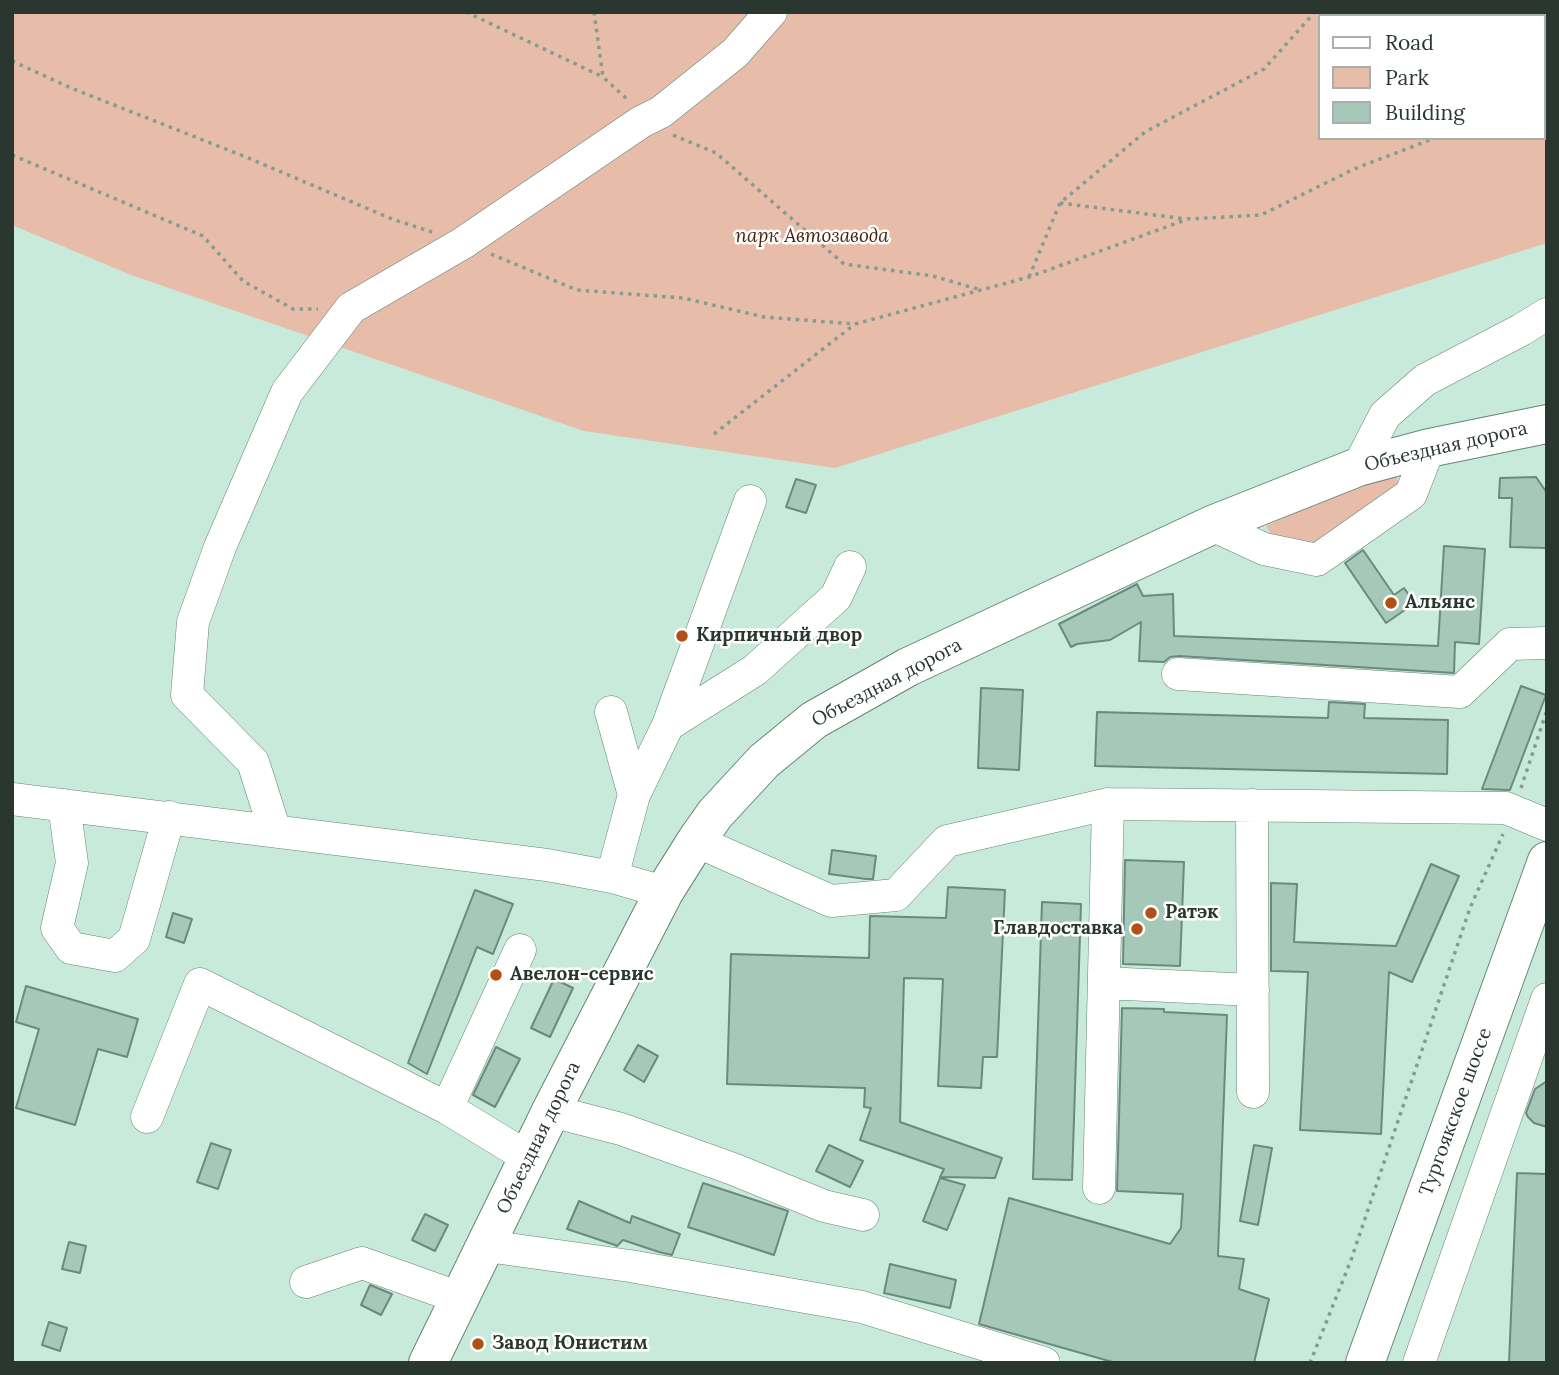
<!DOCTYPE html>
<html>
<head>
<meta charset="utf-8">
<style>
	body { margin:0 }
	#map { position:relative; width:1559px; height:1375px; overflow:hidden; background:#c8eadb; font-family:Lora,serif }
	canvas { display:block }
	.frame { position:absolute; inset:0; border:14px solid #2a3731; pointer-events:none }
	.legend { position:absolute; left:1318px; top:14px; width:228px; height:126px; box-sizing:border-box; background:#fff; border:2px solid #aaafad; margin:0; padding:9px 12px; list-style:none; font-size:21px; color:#2a3731 }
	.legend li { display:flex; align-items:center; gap:14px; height:35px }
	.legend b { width:35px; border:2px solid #aaafad }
</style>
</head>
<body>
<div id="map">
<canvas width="1559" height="1375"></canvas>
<div class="frame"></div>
<ul class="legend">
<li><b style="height:9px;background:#fff"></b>Road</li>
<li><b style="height:19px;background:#e7bca9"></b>Park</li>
<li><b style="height:19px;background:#a6c8b9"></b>Building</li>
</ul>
</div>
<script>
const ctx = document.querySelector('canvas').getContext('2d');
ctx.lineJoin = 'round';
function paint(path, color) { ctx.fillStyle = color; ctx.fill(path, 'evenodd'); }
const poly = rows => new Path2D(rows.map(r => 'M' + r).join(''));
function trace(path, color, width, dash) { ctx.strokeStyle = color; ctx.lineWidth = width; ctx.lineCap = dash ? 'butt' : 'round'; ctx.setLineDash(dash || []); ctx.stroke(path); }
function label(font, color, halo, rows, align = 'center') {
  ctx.font = font + ' Lora,serif'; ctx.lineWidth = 5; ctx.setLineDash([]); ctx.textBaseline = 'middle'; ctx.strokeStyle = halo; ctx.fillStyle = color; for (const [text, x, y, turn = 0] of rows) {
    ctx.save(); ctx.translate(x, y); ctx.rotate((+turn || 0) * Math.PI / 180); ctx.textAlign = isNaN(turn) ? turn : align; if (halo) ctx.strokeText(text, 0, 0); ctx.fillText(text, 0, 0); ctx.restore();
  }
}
paint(poly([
	[12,12,1547,12,1547,243,835,468,584,431,131,275,12,225],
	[1319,16,1543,16,1543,138,1319,138],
	[1396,474,1400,488,1329,544,1273,538,1266,526,1316,503]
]), '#e7bca9');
const building = poly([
	[1536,477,1547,493,1547,548,1510,547,1512,498,1499,498,1500,478,1536,477],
	[796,479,816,485,806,513,786,507,796,479],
	[1444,546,1485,549,1479,644,1455,642,1454,673,1179,656,1170,657,1164,662,1139,661,1141,622,1110,640,1077,644,1071,647,1059,624,1137,584,1143,596,1173,594,1174,636,1438,646,1444,546],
	[1363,550,1394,595,1404,588,1415,603,1386,623,1345,563,1363,550],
	[1521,686,1546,695,1510,790,1482,789,1521,686],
	[981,688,1023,690,1019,770,978,768,981,688],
	[1329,702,1365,704,1364,718,1448,720,1447,774,1095,766,1097,712,1328,718,1329,702],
	[832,850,876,856,873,879,866,879,829,874,832,850],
	[1125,860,1184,862,1180,966,1123,964,1125,860],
	[1431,864,1459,876,1412,982,1389,972,1381,1134,1300,1130,1308,972,1271,971,1271,883,1297,884,1294,942,1396,946,1431,864],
	[948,887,1005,890,997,1057,983,1057,981,1088,938,1086,943,979,904,978,900,1122,1002,1158,995,1178,940,1177,944,1169,860,1140,871,1108,864,1107,865,1088,727,1084,731,954,869,958,870,916,946,918,948,887],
	[475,890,513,904,493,954,477,947,427,1074,408,1063,475,890],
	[1042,902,1081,904,1072,1180,1033,1179,1042,902],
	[173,913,192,919,184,943,166,937,173,913],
	[554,979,573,988,550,1037,531,1028,554,979],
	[26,986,138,1019,127,1057,98,1049,75,1125,16,1108,39,1029,16,1022,26,986],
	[1122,1008,1164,1009,1164,1012,1227,1015,1218,1256,1244,1259,1239,1289,1269,1299,1254,1363,1116,1363,979,1324,1009,1198,1170,1244,1181,1228,1183,1194,1117,1191,1122,1008],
	[638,1045,658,1056,644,1082,624,1070,638,1045],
	[496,1047,520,1059,495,1107,473,1095,496,1047],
	[1547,1081,1547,1127,1534,1123,1528,1117,1526,1113,1535,1089,1547,1081],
	[211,1143,231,1150,218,1189,197,1182,211,1143],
	[829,1145,863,1161,850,1187,816,1171,829,1145],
	[1254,1145,1272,1148,1258,1225,1240,1221,1254,1145],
	[1517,1173,1547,1174,1547,1363,1509,1363,1517,1173],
	[940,1178,965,1185,947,1230,923,1221,940,1178],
	[703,1183,788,1211,774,1255,688,1227,703,1183],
	[579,1201,630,1223,632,1216,680,1234,672,1255,659,1252,623,1240,617,1246,615,1245,567,1229,579,1201],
	[425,1214,448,1225,435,1251,412,1240,425,1214],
	[69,1242,86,1246,80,1273,62,1269,69,1242],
	[890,1264,956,1280,950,1308,884,1293,890,1264],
	[370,1285,392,1294,381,1315,361,1305,370,1285],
	[49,1322,67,1328,60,1351,42,1345,49,1322]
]);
paint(building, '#a6c8b9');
trace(building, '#6a8a7c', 2);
const minor = poly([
	[1358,467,1385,415,1425,380,1521,330,1547,314],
	[1212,525,1264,549,1317,560,1411,494,1429,448],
	[1178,674,1460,692,1510,644,1547,643],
	[611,712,634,795],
	[668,725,755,670,836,597,850,567],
	[12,799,547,865,612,877,664,892],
	[64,805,72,863,57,928,71,948,115,956,134,939,169,817],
	[1252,805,1253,1092],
	[275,831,253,762,187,695,193,622,220,547,287,392,351,308,463,243,641,122,661,112,735,53,771,12],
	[696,841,831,901,896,895,947,841,1108,804,1506,808,1547,825],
	[612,877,634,795,668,725,750,501],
	[1104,983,1253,990],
	[447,1108,520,950],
	[551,1111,621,1129,733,1169,824,1206,863,1215],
	[147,1117,200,984,447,1108,529,1158],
	[1099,1188,1108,804],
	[487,1246,630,1266,862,1307,1044,1363],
	[306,1282,362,1263,460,1298],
	[1419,1363,1547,999]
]);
const major = poly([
	[428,1363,551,1111,664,892,696,841,715,814,764,761,814,720,908,667,1212,525,1358,467,1429,448,1547,424],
	[1365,1363,1547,861]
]);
trace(minor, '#668578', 33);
trace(major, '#668578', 40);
trace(poly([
	[466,12,603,77],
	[594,12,603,77,628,100],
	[1543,32,1547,28],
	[12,61,71,88,246,157,392,219,432,232],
	[1543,108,1547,109],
	[673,135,716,153,844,264,933,276,981,290],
	[12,155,203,236,243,281,293,309,318,309],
	[1060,203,1186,219],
	[491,254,577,290,683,298,764,317,855,324,1029,277,1188,219,1261,215,1354,169,1435,138],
	[1029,277,1060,203,1145,132,1264,69,1315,12],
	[714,434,855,324],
	[1521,788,1547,710],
	[1310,1363,1351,1260,1470,908,1503,834]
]), '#849d92', 3.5, [3.5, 5]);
trace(minor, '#fff', 32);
trace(major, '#fff', 38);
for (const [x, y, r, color] of [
	[1391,603,7,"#b24f16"],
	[682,636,7,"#b24f16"],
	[1151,913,7,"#b24f16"],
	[1137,929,7,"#b24f16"],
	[496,975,7,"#b24f16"],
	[478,1344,7,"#b24f16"]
]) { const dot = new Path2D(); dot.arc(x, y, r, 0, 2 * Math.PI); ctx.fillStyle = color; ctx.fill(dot); trace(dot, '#fff', 2.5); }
label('italic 19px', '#491f09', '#fff', [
	["парк Автозавода",812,237]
]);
label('19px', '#2a3731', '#fff', [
	["Объездная дорога",1446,447,-13],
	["Объездная дорога",887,683,-28],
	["Тургоякское шоссе",1456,1112,-70],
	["Объездная дорога",539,1138,-64]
]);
label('bold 19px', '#2a3731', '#fff', [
	["Альянс",1405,603],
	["Кирпичный двор",696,636],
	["Ратэк",1165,913],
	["Главдоставка",1123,929,"right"],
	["Авелон-сервис",510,975],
	["Завод Юнистим",492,1344]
], 'left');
</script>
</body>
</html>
